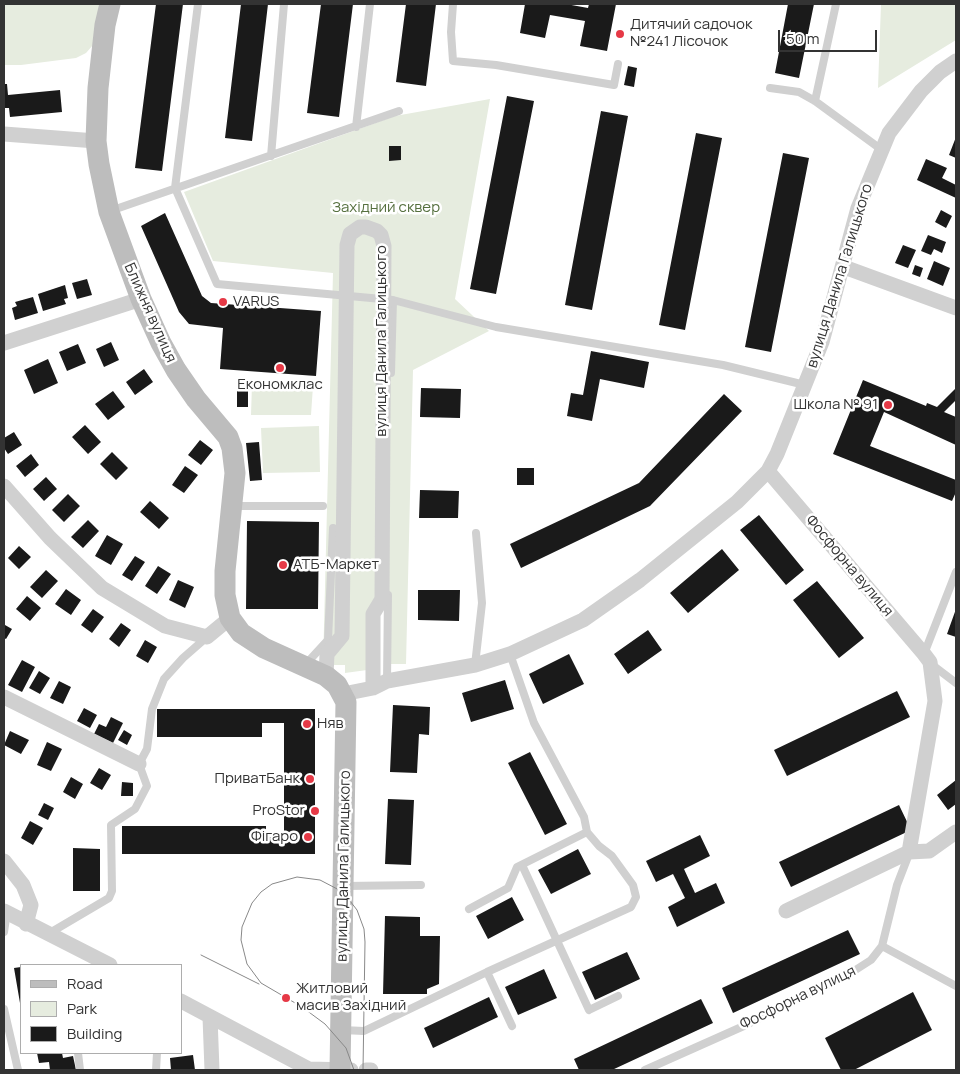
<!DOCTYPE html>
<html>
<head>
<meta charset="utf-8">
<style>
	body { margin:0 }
	#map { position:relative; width:960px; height:1074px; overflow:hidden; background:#fff; font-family:Manrope,sans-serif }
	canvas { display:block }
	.frame { position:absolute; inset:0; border:5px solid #333; pointer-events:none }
	.legend { position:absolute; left:20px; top:964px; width:162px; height:90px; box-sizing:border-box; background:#fff; border:1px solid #adadad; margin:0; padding:6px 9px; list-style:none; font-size:15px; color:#333 }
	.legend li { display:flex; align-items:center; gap:10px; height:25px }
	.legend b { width:25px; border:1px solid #adadad }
	.scale { position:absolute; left:778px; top:30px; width:99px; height:22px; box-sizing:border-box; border:2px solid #333; border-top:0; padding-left:6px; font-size:15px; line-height:18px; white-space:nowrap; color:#333; -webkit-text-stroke:4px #fff; paint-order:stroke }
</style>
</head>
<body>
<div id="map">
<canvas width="960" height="1074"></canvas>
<div class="frame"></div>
<ul class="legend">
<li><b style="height:6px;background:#bdbdbd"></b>Road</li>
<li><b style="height:14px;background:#e6ecdf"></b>Park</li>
<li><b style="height:14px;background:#1a1a1a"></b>Building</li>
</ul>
<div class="scale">50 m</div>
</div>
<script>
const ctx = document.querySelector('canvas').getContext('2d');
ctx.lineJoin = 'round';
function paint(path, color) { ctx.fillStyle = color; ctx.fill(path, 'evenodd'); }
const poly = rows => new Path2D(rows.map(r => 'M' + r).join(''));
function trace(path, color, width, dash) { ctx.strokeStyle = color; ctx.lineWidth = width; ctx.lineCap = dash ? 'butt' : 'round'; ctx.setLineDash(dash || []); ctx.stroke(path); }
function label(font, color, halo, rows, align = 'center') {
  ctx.font = font + ' Manrope,sans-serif'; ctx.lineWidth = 5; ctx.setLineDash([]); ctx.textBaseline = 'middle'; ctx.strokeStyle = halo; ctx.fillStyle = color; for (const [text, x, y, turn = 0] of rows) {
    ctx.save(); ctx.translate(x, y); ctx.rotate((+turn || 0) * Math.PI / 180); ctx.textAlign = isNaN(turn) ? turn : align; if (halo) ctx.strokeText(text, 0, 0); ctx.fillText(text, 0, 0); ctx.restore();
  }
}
paint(poly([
	[4,4,104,4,93,45,86,53,76,58,21,65,4,65],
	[881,4,956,4,956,40,878,88],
	[490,99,455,299,489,331,413,370,406,664,387,664,388,600,382,599,367,670,345,673,345,665,323,665,333,273,213,261,184,192,395,116],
	[252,384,313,386,311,415,251,415],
	[319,426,320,472,263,473,261,428]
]), '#e6ecdf');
paint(poly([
	[156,4,183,4,162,171,135,168],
	[241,4,268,4,252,141,225,138],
	[321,4,353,4,339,117,307,113],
	[406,4,436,4,426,86,396,82],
	[525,4,566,4,588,8,589,4,616,4,607,51,580,46,585,21,550,15,545,38,520,33],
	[788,4,814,4,799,78,775,73],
	[628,66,637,68,634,87,624,85],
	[4,84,7,84,8,95,60,90,62,112,10,117,9,108,4,108],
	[507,96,534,101,496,294,470,289],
	[601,111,628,116,592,310,565,305],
	[696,133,722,138,685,330,659,325],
	[956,137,956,158,949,155],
	[389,146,401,146,401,160,389,161],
	[783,153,809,158,771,352,745,347],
	[926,159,947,168,942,178,956,185,956,198,917,180],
	[941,210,952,216,946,228,935,222],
	[165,213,202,296,211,303,321,311,316,376,220,369,223,328,189,324,179,312,141,226],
	[928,235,946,242,942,253,934,249,931,255,921,251],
	[903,245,916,250,908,268,895,263],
	[934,261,950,268,943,286,927,279],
	[915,265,923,268,920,277,912,274],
	[87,279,92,295,77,299,72,283],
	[65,285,68,298,64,299,66,304,43,311,38,294],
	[33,297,38,313,15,320,12,308,17,306,15,302],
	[111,342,119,360,104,367,96,349],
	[78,344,86,363,67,371,59,352],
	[591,351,649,362,644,388,600,379,592,421,567,416,571,393,583,395],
	[48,359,58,383,34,394,24,370],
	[144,369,153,382,135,395,126,382],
	[863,380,926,406,927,403,937,407,956,388,956,400,944,412,956,417,956,445,884,412,870,446,956,480,956,492,952,501,833,454],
	[237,386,248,386,248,407,237,407],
	[421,388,461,389,460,418,420,417],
	[113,391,125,407,108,420,95,404],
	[724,394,742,411,650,506,521,568,510,544,639,483],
	[85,425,101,442,88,454,72,437],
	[14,432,22,445,8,454,4,448,4,438],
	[200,440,213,450,201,465,188,455],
	[259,442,262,480,250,481,246,443],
	[112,452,128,468,116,480,100,464],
	[31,454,39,465,25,477,16,466],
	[185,466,198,475,184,493,172,485],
	[517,468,534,468,534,485,517,485],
	[46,477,57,489,44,501,33,489],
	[420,490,459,491,458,518,419,518],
	[68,494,80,506,64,522,52,510],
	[150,501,169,518,159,529,140,512],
	[759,515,804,570,786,585,740,530],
	[88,520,99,531,83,548,71,537],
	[247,521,319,522,318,609,246,609],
	[107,535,123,544,111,565,95,556],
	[19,546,31,557,19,569,8,558],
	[722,549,739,570,688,613,670,593],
	[135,556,145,562,132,581,122,575],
	[158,566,171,574,157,594,145,586],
	[46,570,58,581,42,598,30,587],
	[178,580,194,587,185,608,169,600],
	[817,581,864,638,839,658,793,600],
	[66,589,81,600,71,615,55,604],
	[418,590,460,590,459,621,418,620],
	[27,596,41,608,30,621,16,609],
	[93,609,104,617,92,633,81,625],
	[956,609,956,637,947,634],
	[121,623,131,630,119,647,109,639],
	[5,625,12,629,6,639,4,638],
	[648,630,662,650,628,674,614,654],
	[145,640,157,647,148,663,136,656],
	[569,654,584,684,543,704,529,674],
	[22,660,35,667,22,692,8,685],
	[39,671,50,678,40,694,29,688],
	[505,680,514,709,471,722,462,693],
	[59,681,71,687,63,704,50,698],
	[897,691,910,717,787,776,774,750],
	[393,705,430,707,429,735,419,734,417,773,390,772],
	[84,708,97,715,90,728,77,721],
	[157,709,315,709,315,854,122,854,122,826,266,826,266,837,284,837,284,723,262,723,262,737,157,737],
	[111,717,123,723,113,743,94,734,99,724,106,727],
	[124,730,132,735,127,745,118,740],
	[10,731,29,740,21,754,4,745],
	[47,742,62,749,51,771,37,765],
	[530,752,567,824,545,835,508,763],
	[99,768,111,775,102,790,90,783],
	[71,777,83,784,75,799,63,792],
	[956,780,956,804,948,810,937,795],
	[122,782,133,783,133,796,121,796],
	[388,799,414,800,411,865,385,864],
	[44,803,54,808,48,820,38,815],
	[899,805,911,830,791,887,779,862],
	[30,821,43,828,33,845,21,838],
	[700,835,710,856,684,869,695,893,716,883,725,903,677,927,668,907,685,898,673,874,656,882,646,861],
	[73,848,100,849,100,891,73,891],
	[578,849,591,874,551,894,538,870],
	[512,897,524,920,488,939,476,916],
	[385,916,420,917,420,936,440,936,439,984,427,989,427,994,383,994],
	[848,930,860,954,733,1013,722,988],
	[627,952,640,979,595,1000,582,972],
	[21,967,21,1003,20,1003,14,968],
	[544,969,557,998,518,1015,505,987],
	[913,992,932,1030,854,1070,841,1070,825,1038],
	[489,997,498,1017,433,1048,424,1028],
	[701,999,713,1023,612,1070,579,1070,574,1059],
	[37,1053,62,1053,63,1058,73,1056,76,1070,50,1070,49,1062,39,1063],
	[193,1055,195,1070,171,1070,170,1058]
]), '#1a1a1a');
trace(poly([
	[198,4,175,188,217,284,393,300,496,327,723,365,805,385],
	[453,4,451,32,453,61,496,65,614,85,618,64],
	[770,88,799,92,815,101,882,150],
	[815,101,836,4],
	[356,127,370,4],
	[271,156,284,4],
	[110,211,399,111],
	[391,373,393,300],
	[232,506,323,506],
	[924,654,956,572],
	[931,664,956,683],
	[305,665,328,640,333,528],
	[475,665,482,603,476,533],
	[387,681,388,595],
	[522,865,589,1010,618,996],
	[345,886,421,885],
	[469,909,508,888,517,867,587,832],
	[4,932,7,912],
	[48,934,109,898,112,891,111,825,135,809,147,786,139,764,147,749,152,709,164,679,183,658,207,637],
	[882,946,956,986],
	[487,972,512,1026],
	[4,1009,18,1070],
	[342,1030,364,1031,487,972,631,907,636,897,633,885,612,856,599,846,587,832,584,817,534,723,510,654],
	[78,1053,80,1070],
	[156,1070,157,1053],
	[645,1070,746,1025,846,976,871,960,882,946,897,885,909,854]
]), '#d0d0d0', 8);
trace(poly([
	[4,134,96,141],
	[844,267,956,308],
	[4,343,141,299],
	[768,471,924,654,930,662,935,701,909,852,786,911],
	[4,486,50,538,102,588,165,626,207,637,230,618],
	[326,676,327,654,342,636,347,245,350,234,360,227,366,227,377,231,381,235,384,246,382,599,373,614,373,688],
	[343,694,373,688,387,681,475,665,510,654,583,620,640,580,737,502,768,471,777,454,822,342,858,208,889,133,921,91,940,72,956,61],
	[4,697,139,764],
	[909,852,929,851,956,832],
	[4,861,23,885,31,905,26,924],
	[4,911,110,965],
	[181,1001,309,1069,351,1070],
	[210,1017,212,1070],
	[366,1070,371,1070]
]), '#d0d0d0', 15);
trace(poly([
	[110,4,105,25,98,88,96,141,99,164,109,212,141,299,161,343,176,370,196,399,228,437,232,448,235,473,225,571,225,595,230,618,241,633,264,648,326,676,337,685,346,702,340,1070]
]), '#bdbdbd', 21);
trace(poly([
	[201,955,259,984],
	[354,1070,346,1048,325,1024,302,1007,261,983,247,964,241,940,242,927,252,903,261,892,272,884,297,877,320,880,343,892,357,910,364,929,365,942,363,1070]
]), '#888', 1);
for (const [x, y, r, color] of [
	[620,34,5,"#e63946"],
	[223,302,5,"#e63946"],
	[280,368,5,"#e63946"],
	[888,405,5,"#e63946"],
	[283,565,5,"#e63946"],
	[307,724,5,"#e63946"],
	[310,779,5,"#e63946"],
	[315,811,5,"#e63946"],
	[308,837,5,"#e63946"],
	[286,998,5,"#e63946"]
]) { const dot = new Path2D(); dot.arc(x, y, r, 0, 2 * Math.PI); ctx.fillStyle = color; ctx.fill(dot); trace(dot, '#fff', 2); }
label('15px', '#333', '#fff', [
	["Дитячий садочок",630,25],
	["№241 Лісочок",630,42],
	["VARUS",233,302],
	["Економклас",280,385,"center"],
	["Школа № 91",878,405,"right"],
	["АТБ-Маркет",293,565],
	["Няв",317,724],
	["ПриватБанк",300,779,"right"],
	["ProStor",305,811,"right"],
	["Фігаро",298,837,"right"],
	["Житловий",296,989],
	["масив Західний",296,1006]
], 'left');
label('15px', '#56703f', '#fff', [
	["Західний сквер",386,208]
]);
label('15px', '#333', '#fff', [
	["вулиця Данила Галицького",840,276,-73],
	["Ближня вулиця",150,313,66],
	["вулиця Данила Галицького",382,341,-90],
	["Фосфорна вулиця",849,566,50],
	["вулиця Данила Галицького",344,866,-89],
	["Фосфорна вулиця",798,998,-26]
]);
</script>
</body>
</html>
